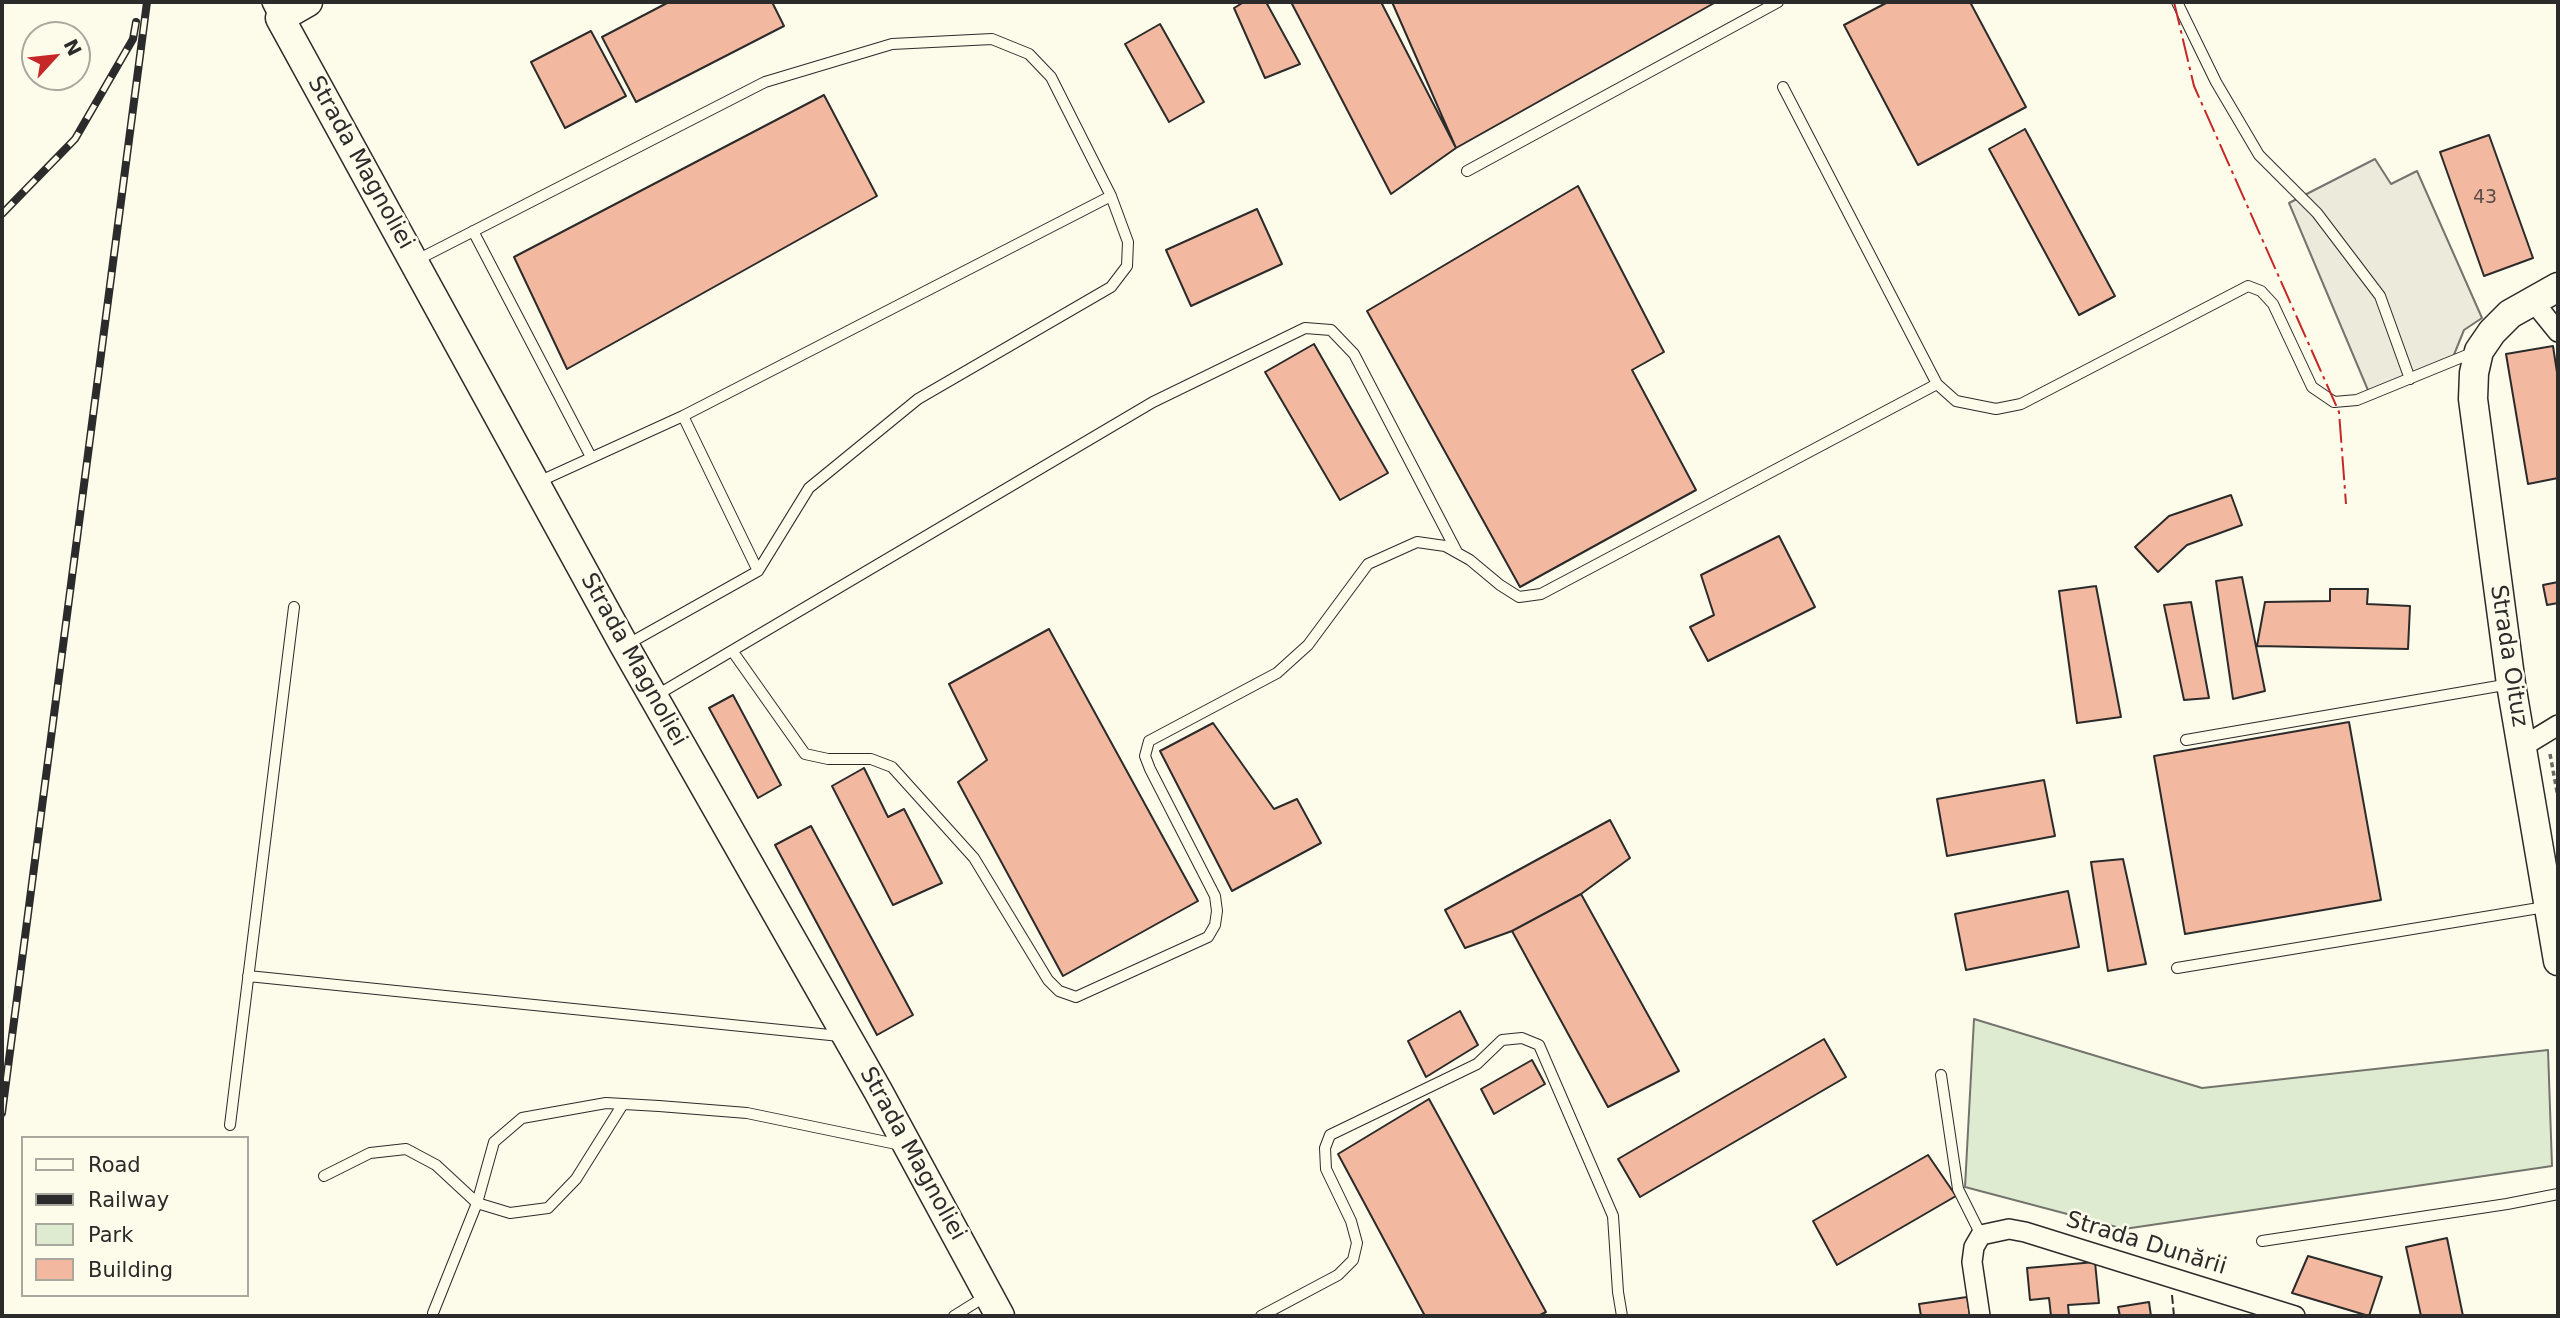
<!DOCTYPE html>
<html>
<head>
<meta charset="utf-8">
<style>
	body { margin:0 }
	#map { position:relative; width:2560px; height:1318px; overflow:hidden; background:#fdfbea; font-family:"DejaVu Sans",sans-serif }
	canvas { display:block }
	.frame { position:absolute; inset:0; border:4px solid #2b2b2b; pointer-events:none }
	.legend { position:absolute; left:21px; top:1136px; width:228px; height:161px; box-sizing:border-box; background:#fdfbea; border:2px solid #a9a89e; margin:0; padding:9px 12px; list-style:none; font-size:21px; color:#2b2b2b }
	.legend li { display:flex; align-items:center; gap:14px; height:35px }
	.legend b { width:35px; border:2px solid #a9a89e }
	.north { position:absolute; left:21px; top:21px; width:70px; height:70px; box-sizing:border-box; background:#fdfbea; border:2px solid #a9a89e; border-radius:50%; rotate:63deg; font-size:19px; font-weight:700; line-height:28px; text-align:center; color:#2b2b2b }
	.north::after { content:''; display:block; margin:auto; width:24px; height:32px; background:#c62828; clip-path:polygon(50% 0,100% 100%,50% 72%,0 100%) }
</style>
</head>
<body>
<div id="map">
<canvas width="2560" height="1318"></canvas>
<div class="frame"></div>
<ul class="legend">
<li><b style="height:9px;background:#fdfbea"></b>Road</li>
<li><b style="height:9px;background:#2b2b2b"></b>Railway</li>
<li><b style="height:19px;background:#deebd1"></b>Park</li>
<li><b style="height:19px;background:#f2b8a0"></b>Building</li>
</ul>
<div class="north">N</div>
</div>
<script>
const ctx = document.querySelector('canvas').getContext('2d');
ctx.lineJoin = 'round';
function paint(path, color) { ctx.fillStyle = color; ctx.fill(path, 'evenodd'); }
const poly = rows => new Path2D(rows.map(r => 'M' + r).join(''));
function trace(path, color, width, dash) { ctx.strokeStyle = color; ctx.lineWidth = width; ctx.lineCap = dash ? 'butt' : 'round'; ctx.setLineDash(dash || []); ctx.stroke(path); }
function label(font, color, halo, rows, align = 'center') {
  ctx.font = font + ' "DejaVu Sans",sans-serif'; ctx.lineWidth = 5; ctx.setLineDash([]); ctx.textBaseline = 'middle'; ctx.strokeStyle = halo; ctx.fillStyle = color; for (const [text, x, y, turn = 0] of rows) {
    ctx.save(); ctx.translate(x, y); ctx.rotate((+turn || 0) * Math.PI / 180); ctx.textAlign = isNaN(turn) ? turn : align; if (halo) ctx.strokeText(text, 0, 0); ctx.fillText(text, 0, 0); ctx.restore();
  }
}
const green = poly([
	[1974,1019,2202,1088,2548,1050,2552,1166,2124,1229,1965,1187,1974,1019]
]);
paint(green, '#deebd1');
trace(green, '#74746e', 2);
const parking = poly([
	[2375,159,2391,184,2417,171,2482,318,2464,330,2451,362,2370,395,2289,203,2375,159]
]);
paint(parking, '#eceadb');
trace(parking, '#74746e', 2);
const building = poly([
	[669,2,772,2,784,26,636,102,602,37,669,2],
	[1244,2,1266,2,1300,64,1265,78,1234,8,1244,2],
	[1291,2,1381,2,1456,148,1391,194,1291,2],
	[1392,2,1716,2,1456,148,1392,2],
	[1888,2,1970,2,2026,107,1918,165,1844,25,1888,2],
	[1160,24,1204,102,1169,122,1125,44,1160,24],
	[591,31,626,96,565,128,531,62,591,31],
	[824,95,877,196,567,369,514,257,824,95],
	[2025,129,2115,296,2079,315,1989,149,2025,129],
	[2489,135,2533,258,2484,276,2440,152,2489,135],
	[1578,186,1664,352,1632,370,1696,490,1520,587,1367,311,1578,186],
	[1257,209,1282,264,1191,306,1166,250,1257,209],
	[1314,344,1388,473,1340,500,1265,372,1314,344],
	[2553,346,2558,379,2558,478,2528,484,2506,354,2553,346],
	[2231,495,2242,525,2187,545,2158,572,2135,547,2169,516,2231,495],
	[1779,536,1815,607,1708,661,1690,627,1714,615,1701,575,1779,536],
	[2242,577,2265,691,2233,699,2216,581,2242,577],
	[2558,582,2558,603,2547,605,2543,585,2558,582],
	[2096,586,2121,717,2077,723,2059,591,2096,586],
	[2330,589,2368,589,2367,604,2410,606,2408,649,2257,646,2265,602,2330,601,2330,589],
	[2191,602,2209,698,2184,700,2164,605,2191,602],
	[1049,629,1198,901,1063,976,958,782,987,760,949,684,1049,629],
	[733,695,781,785,758,798,709,708,733,695],
	[2349,722,2381,900,2185,934,2154,756,2349,722],
	[1213,723,1274,809,1297,799,1321,843,1232,891,1160,751,1213,723],
	[864,768,888,817,904,809,942,883,893,905,832,786,864,768],
	[2044,780,2055,836,1947,856,1937,799,2044,780],
	[1610,820,1630,858,1581,894,1512,931,1465,948,1445,910,1610,820],
	[811,826,913,1015,877,1035,775,845,811,826],
	[2123,859,2146,964,2108,971,2091,862,2123,859],
	[2068,891,2079,947,1966,970,1955,914,2068,891],
	[1581,894,1679,1071,1608,1107,1512,931,1581,894],
	[1460,1011,1478,1045,1426,1077,1408,1041,1460,1011],
	[1824,1039,1846,1077,1640,1197,1618,1159,1824,1039],
	[1532,1060,1545,1084,1494,1114,1481,1089,1532,1060],
	[1429,1099,1546,1312,1538,1316,1425,1316,1338,1154,1429,1099],
	[1928,1155,1956,1196,1837,1265,1813,1221,1928,1155],
	[2447,1238,2463,1316,2421,1316,2406,1247,2447,1238],
	[2308,1256,2382,1277,2369,1316,2292,1293,2308,1256],
	[2095,1262,2099,1303,2068,1305,2069,1316,2051,1316,2049,1298,2030,1300,2027,1268,2095,1262],
	[1967,1297,1970,1316,1921,1316,1919,1304,1967,1297],
	[2149,1302,2151,1316,2120,1316,2118,1307,2149,1302]
]);
paint(building, '#f2b8a0');
trace(building, '#2b2b2b', 2);
const lane = poly([
	[2177,2,2216,82,2259,155,2317,213,2380,296,2410,379],
	[1783,87,1937,384,1956,401,1996,409,2021,404,2248,286,2261,291,2273,304,2312,387,2334,402,2357,400,2472,353],
	[1467,171,1778,2],
	[473,231,591,457],
	[417,260,765,82,892,44,992,39,1029,54,1051,77,1111,196,1128,242,1127,266,1111,287,918,399,809,488,758,571,628,644],
	[683,416,758,571],
	[536,483,683,416,1111,196],
	[733,652,805,754,828,759,871,759,892,767,974,858,1048,980,1059,991,1076,997,1208,937,1215,925,1217,911,1215,896,1150,769,1145,756,1149,741,1277,673,1308,645,1368,564,1417,542,1445,546,1470,560,1500,585,1519,597,1541,594,1937,384],
	[657,695,1153,402,1305,328,1331,330,1354,354,1457,552],
	[2186,740,2510,684],
	[2177,968,2545,907],
	[248,976,840,1036],
	[1941,1075,1958,1189,1981,1235],
	[230,1125,294,607],
	[324,1176,370,1153,406,1149,436,1165,477,1203,510,1213,548,1208,576,1179,623,1104],
	[2262,1241,2507,1204,2558,1194],
	[433,1313,477,1203,494,1142,522,1118,606,1103,659,1106,747,1113,901,1145],
	[954,1316,986,1296],
	[1261,1316,1338,1275,1353,1260,1357,1243,1351,1221,1326,1169,1325,1148,1330,1135,1477,1064,1502,1040,1522,1038,1539,1045,1613,1216,1618,1292,1622,1316]
]);
const street = poly([
	[272,2,280,18],
	[2532,300,2558,332],
	[2522,747,2558,725],
	[1980,1316,1972,1262,1974,1247,1981,1235,2009,1229,2025,1232,2295,1316]
]);
const secondary = poly([
	[308,2,280,18,624,645,878,1091,1000,1316],
	[2558,287,2510,314,2492,332,2479,351,2474,373,2473,399,2511,684,2558,961]
]);
trace(lane, '#2b2b2b', 12);
trace(street, '#2b2b2b', 22);
trace(secondary, '#2b2b2b', 31);
trace(poly([
	[2550,754,2558,797]
]), '#6a6964', 3.5, [5, 3.5]);
trace(lane, '#fdfbea', 10);
trace(street, '#fdfbea', 19);
trace(secondary, '#fdfbea', 28);
const rail = poly([
	[2,214,75,139,133,39,136,22],
	[2,1113,147,2]
]);
trace(rail, '#2b2b2b', 8);
trace(rail, '#fdfbea', 5, [16]);
trace(poly([
	[2172,1295,2174,1316]
]), '#2b2b2b', 2, [9, 3.5]);
trace(poly([
	[2174,2,2194,86,2339,412,2346,504]
]), '#c62828', 2, [24, 5, 3.5, 5]);
label('19px', '#5d4e48', null, [
	["43",2485,198]
]);
label('23px', '#2b2b2b', '#fdfbea', [
	["Strada Magnoliei",360,163,61],
	["Strada Oituz",2508,656,81],
	["Strada Magnoliei",633,660,61],
	["Strada Magnoliei",912,1154,61],
	["Strada Dunării",2146,1244,17]
]);
</script>
</body>
</html>
